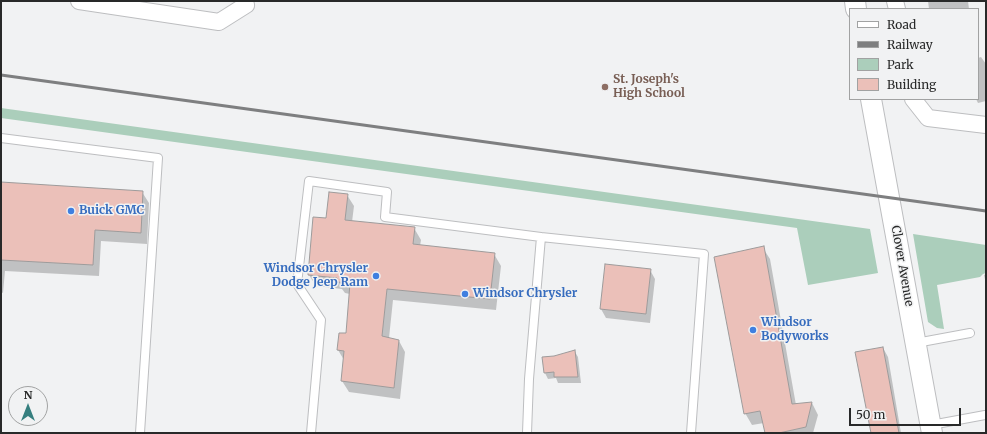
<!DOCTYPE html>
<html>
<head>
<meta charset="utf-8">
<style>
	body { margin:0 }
	#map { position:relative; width:987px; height:434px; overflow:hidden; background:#f1f2f3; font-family:Merriweather,serif }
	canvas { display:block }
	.frame { position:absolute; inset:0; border:2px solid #282929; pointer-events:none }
	.legend { position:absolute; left:849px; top:8px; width:130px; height:92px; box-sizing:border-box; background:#f1f2f3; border:1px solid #a1a2a2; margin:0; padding:5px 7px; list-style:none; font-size:12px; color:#282929 }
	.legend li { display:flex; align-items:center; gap:8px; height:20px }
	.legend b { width:20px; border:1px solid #a1a2a2 }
	.north { position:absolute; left:8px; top:386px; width:40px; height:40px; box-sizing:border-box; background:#f1f2f3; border:1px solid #a1a2a2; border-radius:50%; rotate:0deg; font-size:11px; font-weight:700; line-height:16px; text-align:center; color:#282929 }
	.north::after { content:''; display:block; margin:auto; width:14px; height:18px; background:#367f7f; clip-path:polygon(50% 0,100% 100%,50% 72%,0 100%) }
	.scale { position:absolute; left:849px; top:408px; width:112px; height:18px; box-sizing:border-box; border:2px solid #282929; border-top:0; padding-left:5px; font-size:12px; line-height:14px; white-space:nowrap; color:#282929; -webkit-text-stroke:3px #f1f2f3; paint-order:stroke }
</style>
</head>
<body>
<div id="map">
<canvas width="987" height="434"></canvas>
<div class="frame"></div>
<ul class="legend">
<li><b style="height:5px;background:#fff"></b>Road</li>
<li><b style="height:5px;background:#7e7f80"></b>Railway</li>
<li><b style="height:11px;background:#abcebb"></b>Park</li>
<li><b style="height:11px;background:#ebc0b9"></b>Building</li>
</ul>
<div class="north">N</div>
<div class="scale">50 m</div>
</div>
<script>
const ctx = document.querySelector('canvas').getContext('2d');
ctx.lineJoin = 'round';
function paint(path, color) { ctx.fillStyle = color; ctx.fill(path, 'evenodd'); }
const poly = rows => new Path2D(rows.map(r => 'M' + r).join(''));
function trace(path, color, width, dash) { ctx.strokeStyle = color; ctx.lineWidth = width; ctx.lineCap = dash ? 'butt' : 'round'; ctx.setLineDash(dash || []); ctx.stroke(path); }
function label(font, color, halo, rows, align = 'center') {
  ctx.font = font + ' Merriweather,serif'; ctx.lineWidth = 3; ctx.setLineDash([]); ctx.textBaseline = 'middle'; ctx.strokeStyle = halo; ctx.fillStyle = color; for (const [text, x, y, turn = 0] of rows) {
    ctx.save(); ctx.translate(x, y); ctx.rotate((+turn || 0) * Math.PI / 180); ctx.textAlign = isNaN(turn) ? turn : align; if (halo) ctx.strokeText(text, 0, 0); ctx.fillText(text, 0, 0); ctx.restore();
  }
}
paint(poly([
	[1,108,870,229,878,273,808,285,797,228,1,118],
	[913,234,986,245,986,273,983,274,980,277,937,285,944,329,937,328,928,322]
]), '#abcebb');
paint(poly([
	[928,1,968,1,969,9,929,9],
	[981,57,986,64,986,101,978,103,976,99,978,99,978,58],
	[1,183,142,192,149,203,147,244,101,241,99,276,5,271,3,293,1,292],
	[347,195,354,206,352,222,414,228,421,240,420,246,494,254,501,266,496,310,393,300,389,338,399,341,405,352,400,399,349,392,342,381,344,360,338,350,347,334,350,294,345,293,342,289,316,286,309,275,327,219],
	[763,248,770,259,796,405,812,403,818,415,813,433,766,433,764,423,752,425,745,413],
	[606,265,650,270,655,279,650,323,606,318,601,309],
	[986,274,986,284,984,275],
	[883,348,888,357,901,433,872,433],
	[575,352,578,357,581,383,558,383,556,378,548,379,545,373]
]), '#0003');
const building = poly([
	[1,182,143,191,141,233,95,230,93,265,1,260,1,182],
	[329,192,348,194,345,220,415,227,413,244,495,253,490,299,387,289,382,336,399,340,394,388,341,381,344,351,337,350,339,333,346,333,350,283,337,282,337,278,308,275,313,217,326,218,329,192],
	[764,246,792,404,812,402,806,427,779,433,765,433,760,411,744,414,714,257,764,246],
	[605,264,651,269,646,314,600,309,605,264],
	[883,347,899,433,871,433,855,352,883,347],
	[575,350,578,377,554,377,554,372,544,373,542,357,554,356,575,350]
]);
paint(building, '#ebc0b9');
trace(building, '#9d9b9b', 1);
const service = poly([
	[1,138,158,158,140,433],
	[541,237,704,254,691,433],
	[916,343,970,333],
	[931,425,985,415],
	[311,433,321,320,297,284,309,181,387,192,385,217,541,237,529,379,527,433]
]);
const minor = poly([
	[79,1,219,22,246,5,245,1],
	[895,1,897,9],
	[913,99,928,118,986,125]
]);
const tertiary = poly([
	[855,1,856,9],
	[871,99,932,433]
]);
trace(service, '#bdbec0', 10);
trace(minor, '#bdbec0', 18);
trace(tertiary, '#bdbec0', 22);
trace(service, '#fff', 8);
trace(minor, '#fff', 16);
trace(tertiary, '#fff', 20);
trace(poly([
	[1,75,986,211]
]), '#7e7f80', 3);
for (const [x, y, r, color] of [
	[605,87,4,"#8d6e63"],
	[71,211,4,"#3f7fe0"],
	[376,276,4,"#3f7fe0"],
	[465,294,4,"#3f7fe0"],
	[753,330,4,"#3f7fe0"]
]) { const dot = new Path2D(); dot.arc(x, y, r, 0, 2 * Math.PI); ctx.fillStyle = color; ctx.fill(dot); trace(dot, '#f1f2f3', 1.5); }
label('bold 12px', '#785e54', '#f1f2f3', [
	["St. Joseph's",613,80],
	["High School",613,94]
], 'left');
label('bold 12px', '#366cbe', '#f1f2f3', [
	["Buick GMC",79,211],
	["Windsor Chrysler",368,269,"right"],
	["Dodge Jeep Ram",368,283,"right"],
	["Windsor Chrysler",473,294],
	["Windsor",761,323],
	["Bodyworks",761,337]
], 'left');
label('12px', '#282929', '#f1f2f3', [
	["Clover Avenue",902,266,80]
]);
</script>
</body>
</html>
